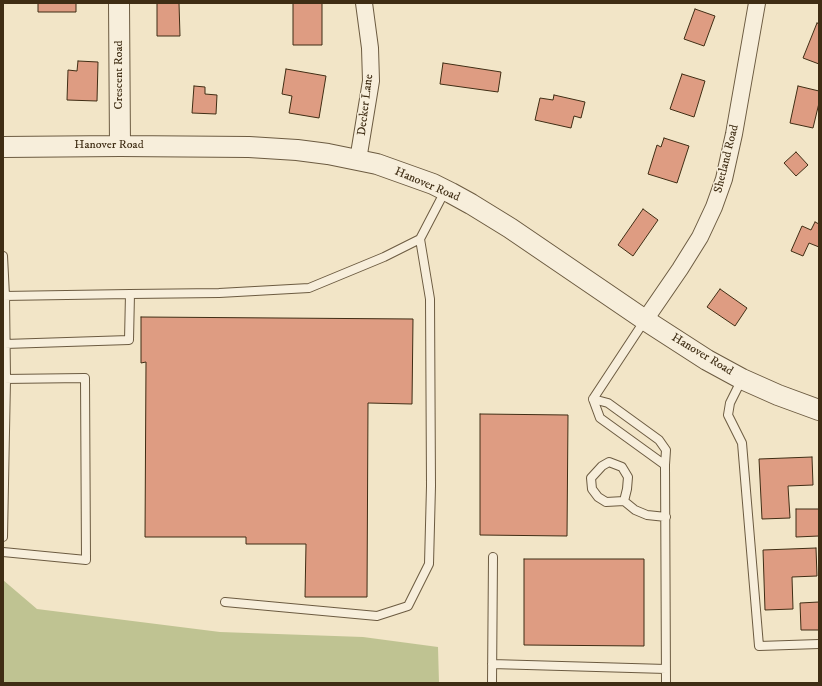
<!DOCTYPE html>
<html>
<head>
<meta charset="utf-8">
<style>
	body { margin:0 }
	#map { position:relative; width:822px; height:686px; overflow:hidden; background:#f2e5c7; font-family:"IM FELL DW Pica",serif }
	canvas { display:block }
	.frame { position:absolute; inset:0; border:4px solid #3f2d14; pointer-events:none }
</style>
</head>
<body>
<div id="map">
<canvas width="822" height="686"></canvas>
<div class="frame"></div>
</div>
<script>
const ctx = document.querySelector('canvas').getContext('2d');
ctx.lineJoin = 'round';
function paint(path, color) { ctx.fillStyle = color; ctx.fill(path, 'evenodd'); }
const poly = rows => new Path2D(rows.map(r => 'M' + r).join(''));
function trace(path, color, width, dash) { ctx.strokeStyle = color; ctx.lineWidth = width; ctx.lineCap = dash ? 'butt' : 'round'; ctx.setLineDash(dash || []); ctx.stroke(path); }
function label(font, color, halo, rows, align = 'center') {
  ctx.font = font + ' "IM FELL DW Pica",serif'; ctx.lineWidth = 3; ctx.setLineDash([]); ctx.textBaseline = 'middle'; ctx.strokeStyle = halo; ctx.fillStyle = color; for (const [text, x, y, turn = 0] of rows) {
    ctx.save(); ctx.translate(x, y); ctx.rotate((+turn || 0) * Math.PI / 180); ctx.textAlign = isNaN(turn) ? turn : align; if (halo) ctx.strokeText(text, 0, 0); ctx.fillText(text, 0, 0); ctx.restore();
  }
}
paint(poly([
	[3,580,37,609,220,632,363,637,438,647,439,683,3,683]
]), '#bfc392');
const building = poly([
	[38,3,76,3,76,12,38,12,38,3],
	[157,3,179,3,180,36,157,36,157,3],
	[293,3,322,3,322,45,293,45,293,3],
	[695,9,715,16,704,46,684,39,695,9],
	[817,23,819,24,819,64,803,58,817,23],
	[78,61,98,62,97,101,67,100,68,70,77,71,78,61],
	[443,63,501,72,498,92,440,84,443,63],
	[286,69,326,76,319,118,289,113,292,96,282,94,286,69],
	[682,74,705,81,694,117,670,109,682,74],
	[194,86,205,87,205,94,217,95,216,114,192,113,194,86],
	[798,86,819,91,819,103,813,128,790,123,798,86],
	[554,95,585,102,581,118,574,116,571,128,535,120,540,98,553,100,554,95],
	[664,138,689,146,677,183,648,174,657,145,661,147,664,138],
	[796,152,808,165,796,176,784,163,796,152],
	[643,209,658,220,633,256,618,245,643,209],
	[815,222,819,224,819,247,809,243,803,256,791,251,802,226,811,230,815,222],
	[720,289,747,308,735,326,707,307,720,289],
	[141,317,413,319,412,404,368,403,367,597,305,597,306,544,246,544,246,537,145,537,146,362,141,363,141,317],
	[480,414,568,415,567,536,480,535,480,414],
	[812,457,813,485,788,486,790,518,762,519,759,459,812,457],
	[796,509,819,509,819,536,796,537,796,509],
	[816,548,817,576,792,577,793,609,765,610,763,550,816,548],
	[524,559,644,559,644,646,524,645,524,559],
	[819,602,819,630,801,630,800,603,819,602]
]);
paint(building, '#de9c82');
trace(building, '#3f2d14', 1);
const service = poly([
	[3,256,5,296,6,379,3,537],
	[3,296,130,294],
	[5,344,129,340,130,294,219,293,309,288,384,257,420,239,445,191],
	[3,379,85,378,86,560,3,552],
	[742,379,730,403,728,415,742,443,759,646,819,644],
	[593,399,608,403,659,440,666,450,665,465,600,418,593,399],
	[593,399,645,320],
	[665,465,666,683],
	[624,501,627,489,628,477,622,467,609,462,602,466,591,478,592,489,598,497,606,502,624,501,635,510,647,515,666,517],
	[225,602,377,616,408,606,429,564,431,486,430,299,420,239],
	[492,664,666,669],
	[492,683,493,557]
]);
const minor = poly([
	[358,160,371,81,370,48,364,3],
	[645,320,680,269,700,237,714,207,724,179,734,134,757,3]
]);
const tertiary = poly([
	[119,3,120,146],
	[3,147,120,146,249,147,297,150,328,154,377,164,433,184,451,193,471,204,510,228,645,320,707,360,742,379,778,395,819,410]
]);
trace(service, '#6c5b41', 10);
trace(minor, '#6c5b41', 18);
trace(tertiary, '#6c5b41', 22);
trace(service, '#f7eedb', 8);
trace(minor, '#f7eedb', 16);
trace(tertiary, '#f7eedb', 20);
label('12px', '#3f2d14', '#f7eedb', [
	["Crescent Road",120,75,-90],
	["Decker Lane",366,105,-83],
	["Hanover Road",109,146],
	["Shetland Road",727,159,-76],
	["Hanover Road",427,185,23],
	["Hanover Road",702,355,31]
]);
</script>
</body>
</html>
